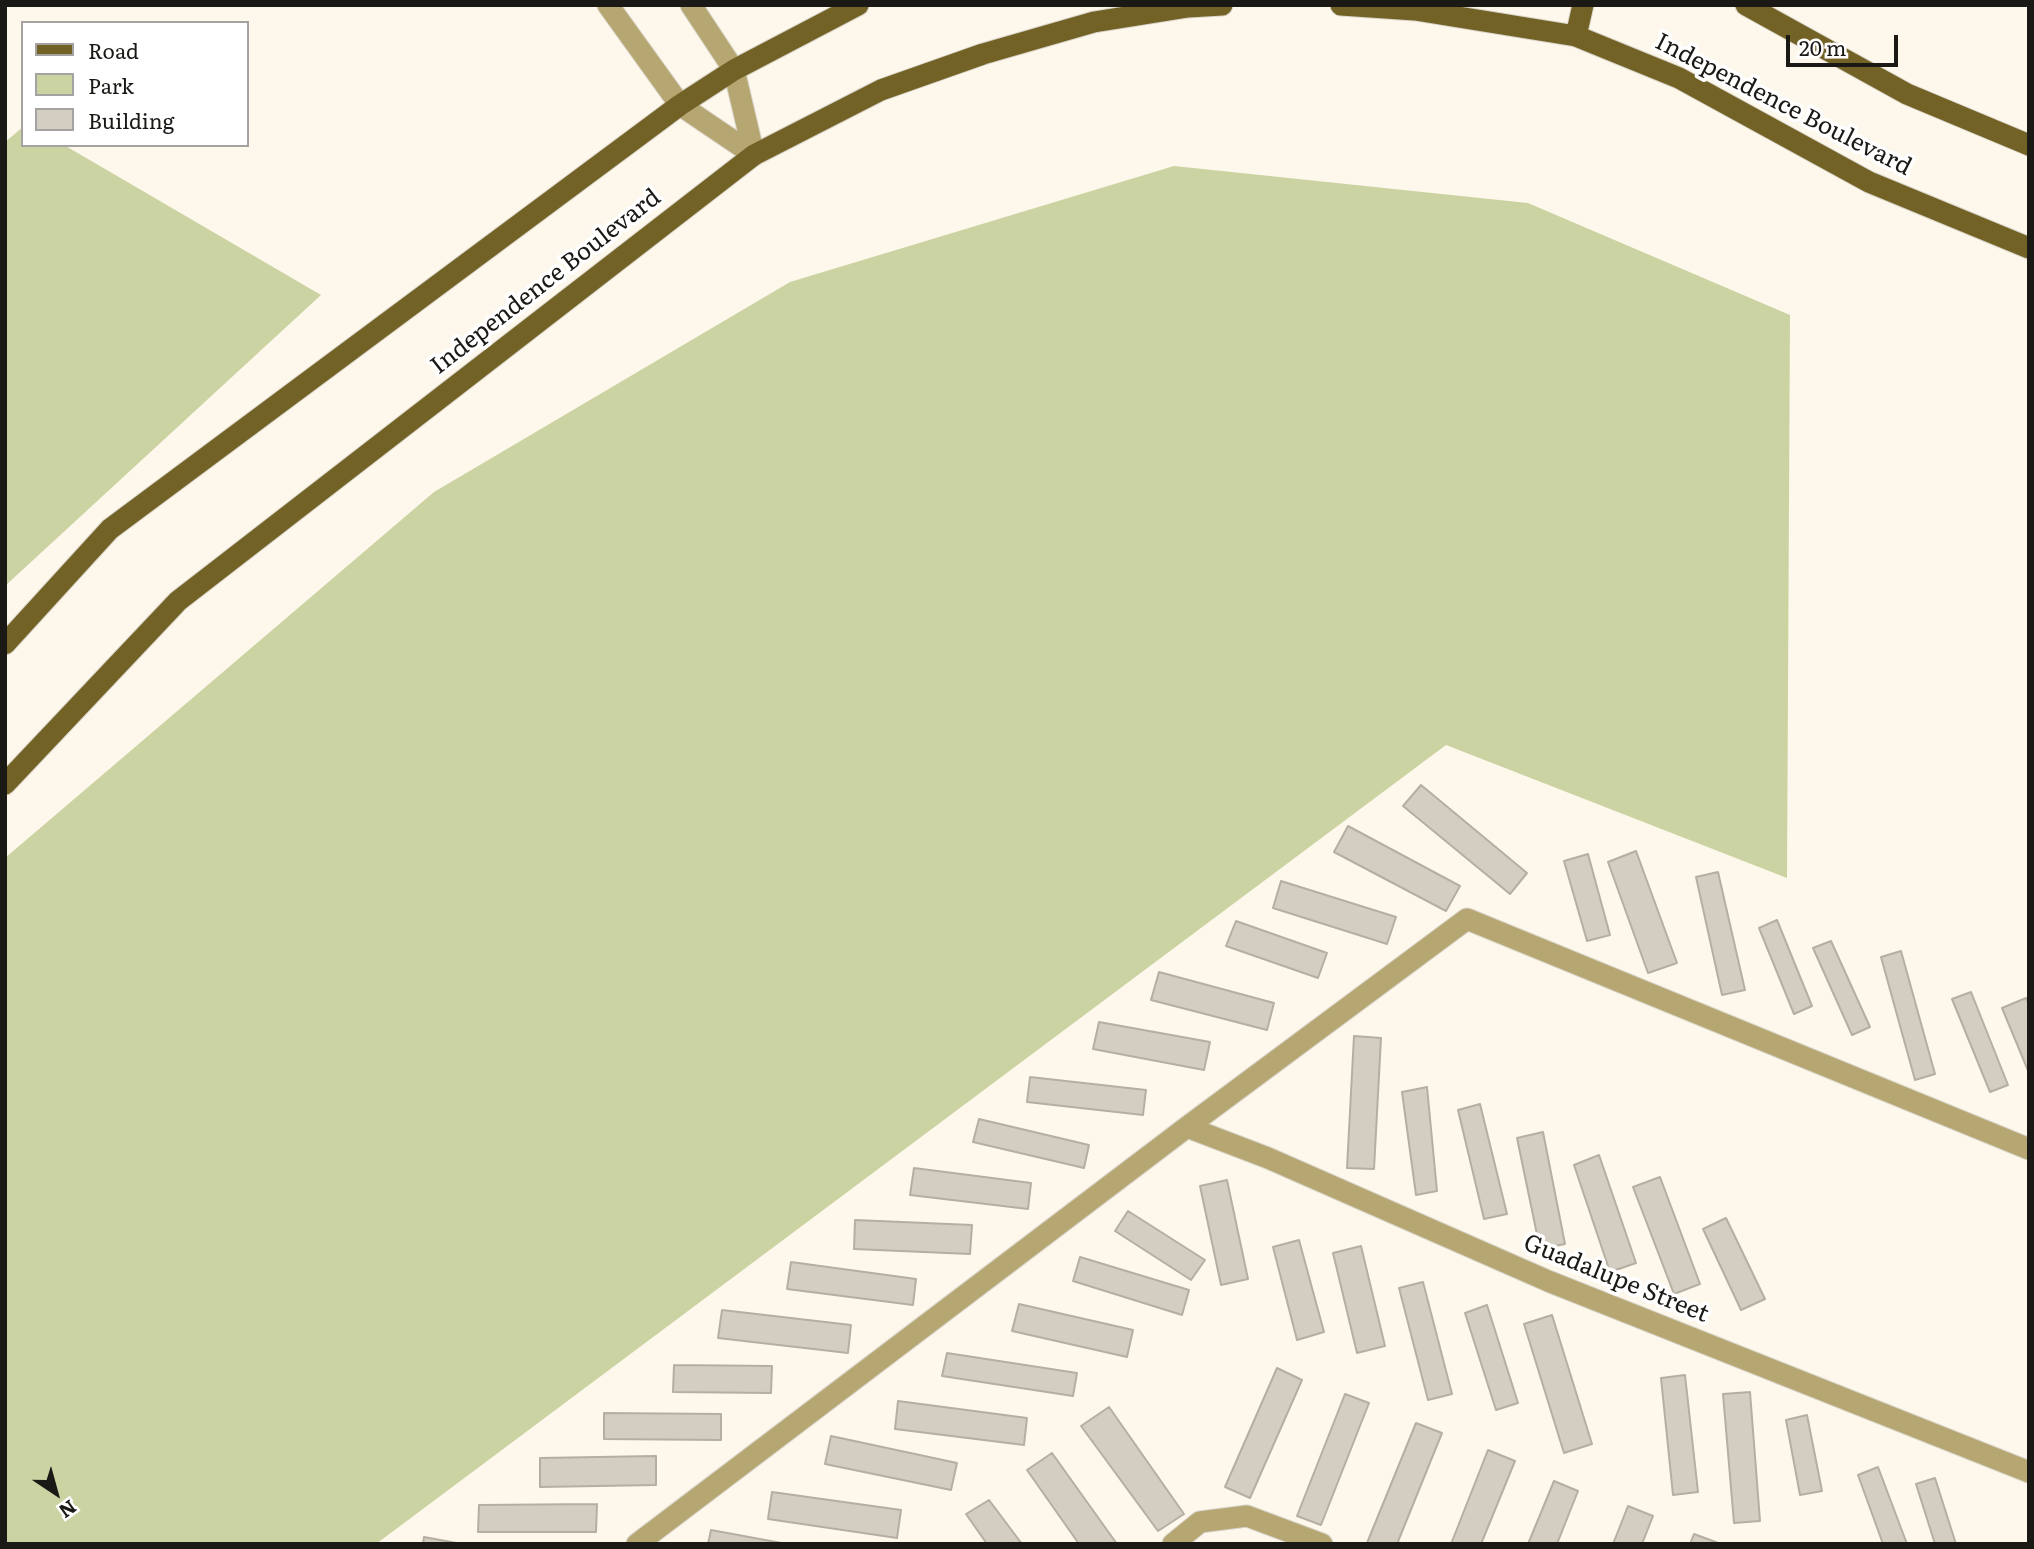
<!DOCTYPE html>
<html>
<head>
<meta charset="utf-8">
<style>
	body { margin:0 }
	#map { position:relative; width:2034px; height:1549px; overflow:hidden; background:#fdf8eb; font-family:Literata,serif }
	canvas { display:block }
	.frame { position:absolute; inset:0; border:7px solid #1b1915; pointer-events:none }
	.legend { position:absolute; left:21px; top:21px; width:228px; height:126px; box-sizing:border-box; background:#fff; border:2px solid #a4a3a1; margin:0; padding:9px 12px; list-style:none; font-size:21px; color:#1b1915 }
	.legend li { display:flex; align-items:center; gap:14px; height:35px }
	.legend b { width:35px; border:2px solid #a4a3a1 }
	.north { position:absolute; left:21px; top:1458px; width:70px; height:70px; -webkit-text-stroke:5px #fff; paint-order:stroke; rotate:144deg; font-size:19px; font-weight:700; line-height:28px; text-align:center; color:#1b1915 }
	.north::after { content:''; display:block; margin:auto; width:24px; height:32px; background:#1b1915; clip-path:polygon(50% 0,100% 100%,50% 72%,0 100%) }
	.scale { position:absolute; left:1786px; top:35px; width:112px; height:32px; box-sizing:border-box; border:4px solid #1b1915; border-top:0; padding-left:9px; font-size:21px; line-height:24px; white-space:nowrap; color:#1b1915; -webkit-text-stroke:5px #fff; paint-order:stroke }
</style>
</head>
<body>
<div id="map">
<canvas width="2034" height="1549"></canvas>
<div class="frame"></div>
<ul class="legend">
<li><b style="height:9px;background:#726226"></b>Road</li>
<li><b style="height:19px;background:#ccd3a3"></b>Park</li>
<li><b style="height:19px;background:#d3cec1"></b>Building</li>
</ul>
<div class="north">N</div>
<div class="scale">20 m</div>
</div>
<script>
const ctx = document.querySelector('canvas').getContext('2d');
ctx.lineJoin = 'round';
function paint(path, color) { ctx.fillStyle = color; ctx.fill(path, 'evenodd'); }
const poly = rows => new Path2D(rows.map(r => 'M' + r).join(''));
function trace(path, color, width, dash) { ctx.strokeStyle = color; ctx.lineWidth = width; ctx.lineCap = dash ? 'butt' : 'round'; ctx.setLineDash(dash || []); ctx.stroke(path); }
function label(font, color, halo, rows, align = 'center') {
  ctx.font = font + ' Literata,serif'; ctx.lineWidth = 7; ctx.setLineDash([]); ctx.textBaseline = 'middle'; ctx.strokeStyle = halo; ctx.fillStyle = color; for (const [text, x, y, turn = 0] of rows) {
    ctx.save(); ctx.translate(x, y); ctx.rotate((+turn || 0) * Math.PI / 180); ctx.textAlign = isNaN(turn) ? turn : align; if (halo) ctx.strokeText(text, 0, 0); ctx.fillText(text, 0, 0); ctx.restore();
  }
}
paint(poly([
	[23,127,23,145,64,145,321,295,5,586,5,142],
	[1174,166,1528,203,1790,315,1787,878,1446,745,376,1544,5,1544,5,858,434,492,790,282]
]), '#ccd3a3');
const building = poly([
	[1421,785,1527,873,1510,894,1403,806,1421,785],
	[1348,826,1460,886,1446,911,1334,852,1348,826],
	[1636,851,1677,963,1648,973,1608,862,1636,851],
	[1588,854,1610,935,1587,941,1564,861,1588,854],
	[1718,872,1745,990,1722,995,1696,877,1718,872],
	[1281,881,1396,917,1387,944,1273,908,1281,881],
	[1777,920,1812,1006,1794,1014,1759,928,1777,920],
	[1236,921,1327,953,1318,978,1226,946,1236,921],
	[1831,941,1870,1027,1852,1035,1813,948,1831,941],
	[1901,951,1935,1074,1915,1080,1881,957,1901,951],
	[1159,972,1274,1003,1267,1030,1151,1000,1159,972],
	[1971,992,2008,1085,1990,1092,1952,999,1971,992],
	[2026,998,2029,1004,2029,1073,2002,1008,2026,998],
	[1099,1022,1210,1042,1204,1070,1093,1049,1099,1022],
	[1354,1036,1381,1038,1374,1169,1347,1168,1354,1036],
	[1030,1077,1146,1090,1143,1115,1027,1102,1030,1077],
	[1427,1087,1437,1191,1416,1195,1402,1092,1427,1087],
	[1480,1104,1507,1214,1484,1219,1458,1110,1480,1104],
	[979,1119,1089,1145,1084,1168,973,1142,979,1119],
	[1543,1132,1565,1244,1540,1249,1517,1138,1543,1132],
	[1599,1155,1636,1263,1610,1272,1574,1165,1599,1155],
	[914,1168,1031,1183,1028,1209,910,1195,914,1168],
	[1660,1177,1700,1284,1674,1294,1633,1187,1660,1177],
	[1227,1180,1248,1279,1221,1285,1200,1186,1227,1180],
	[1128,1211,1205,1260,1191,1280,1115,1231,1128,1211],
	[1726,1218,1765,1299,1741,1310,1703,1229,1726,1218],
	[855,1220,972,1225,970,1254,854,1249,855,1220],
	[1299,1240,1324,1332,1297,1340,1273,1247,1299,1240],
	[1361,1246,1385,1346,1357,1353,1333,1253,1361,1246],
	[1080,1257,1189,1290,1182,1315,1073,1281,1080,1257],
	[791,1262,916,1279,913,1305,787,1289,791,1262],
	[1423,1282,1452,1394,1428,1400,1399,1288,1423,1282],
	[1019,1304,1133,1330,1127,1357,1012,1331,1019,1304],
	[1487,1305,1518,1403,1496,1410,1465,1313,1487,1305],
	[722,1310,851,1325,848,1353,718,1338,722,1310],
	[1552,1315,1592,1444,1564,1453,1524,1324,1552,1315],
	[947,1353,1077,1373,1073,1396,942,1376,947,1353],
	[674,1365,772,1366,771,1393,673,1392,674,1365],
	[1277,1368,1302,1380,1250,1498,1225,1487,1277,1368],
	[1685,1375,1698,1492,1673,1495,1661,1378,1685,1375],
	[1750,1392,1760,1521,1734,1523,1723,1394,1750,1392],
	[1345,1394,1369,1403,1321,1525,1297,1516,1345,1394],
	[898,1401,1027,1418,1024,1445,895,1429,898,1401],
	[1109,1407,1184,1514,1158,1531,1081,1426,1109,1407],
	[604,1413,721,1414,721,1440,604,1439,604,1413],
	[1807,1415,1822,1491,1800,1495,1786,1420,1807,1415],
	[1416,1423,1442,1433,1397,1544,1369,1544,1367,1543,1416,1423],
	[831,1436,957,1463,951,1490,825,1464,831,1436],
	[1488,1450,1515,1461,1481,1544,1451,1544,1488,1450],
	[1052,1453,1117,1544,1079,1544,1027,1470,1052,1453],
	[656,1456,656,1485,540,1487,540,1458,656,1456],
	[1878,1467,1907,1544,1883,1544,1858,1475,1878,1467],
	[1935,1478,1956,1544,1935,1544,1916,1484,1935,1478],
	[1554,1481,1578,1491,1557,1544,1528,1544,1554,1481],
	[772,1492,901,1510,897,1538,768,1519,772,1492],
	[989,1500,1022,1544,987,1544,966,1514,989,1500],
	[597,1504,596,1532,478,1532,479,1505,597,1504],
	[1628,1506,1653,1516,1642,1544,1613,1544,1628,1506],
	[711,1530,787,1544,708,1544,711,1530],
	[1694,1534,1721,1544,1690,1544,1694,1534],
	[424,1537,462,1544,423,1544,424,1537]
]);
paint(building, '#d3cec1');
trace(building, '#b4afa2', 2);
const minor = poly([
	[608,5,680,105,754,155,734,70,691,5],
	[1187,1127,1268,1158,1548,1281,2029,1472],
	[637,1544,1187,1127,1467,919,2029,1149],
	[1173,1544,1200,1522,1247,1516,1322,1544]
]);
const major = poly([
	[1341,5,1415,10,1576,36,1679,78,1869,182,2029,248],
	[1746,5,1907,94,2029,145],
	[1576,36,1583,5],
	[5,644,110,529,680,105,734,70,858,5],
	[5,784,178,601,754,155,881,90,983,54,1094,22,1188,7,1222,5]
]);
trace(minor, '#d9d4c9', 23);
trace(major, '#d9d4c9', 23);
trace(minor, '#b5a672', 21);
trace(major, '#726226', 21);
label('24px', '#1b1915', '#fff', [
	["Independence Boulevard",1783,105,27],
	["Independence Boulevard",546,282,-38],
	["Guadalupe Street",1616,1279,22]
]);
</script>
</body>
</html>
